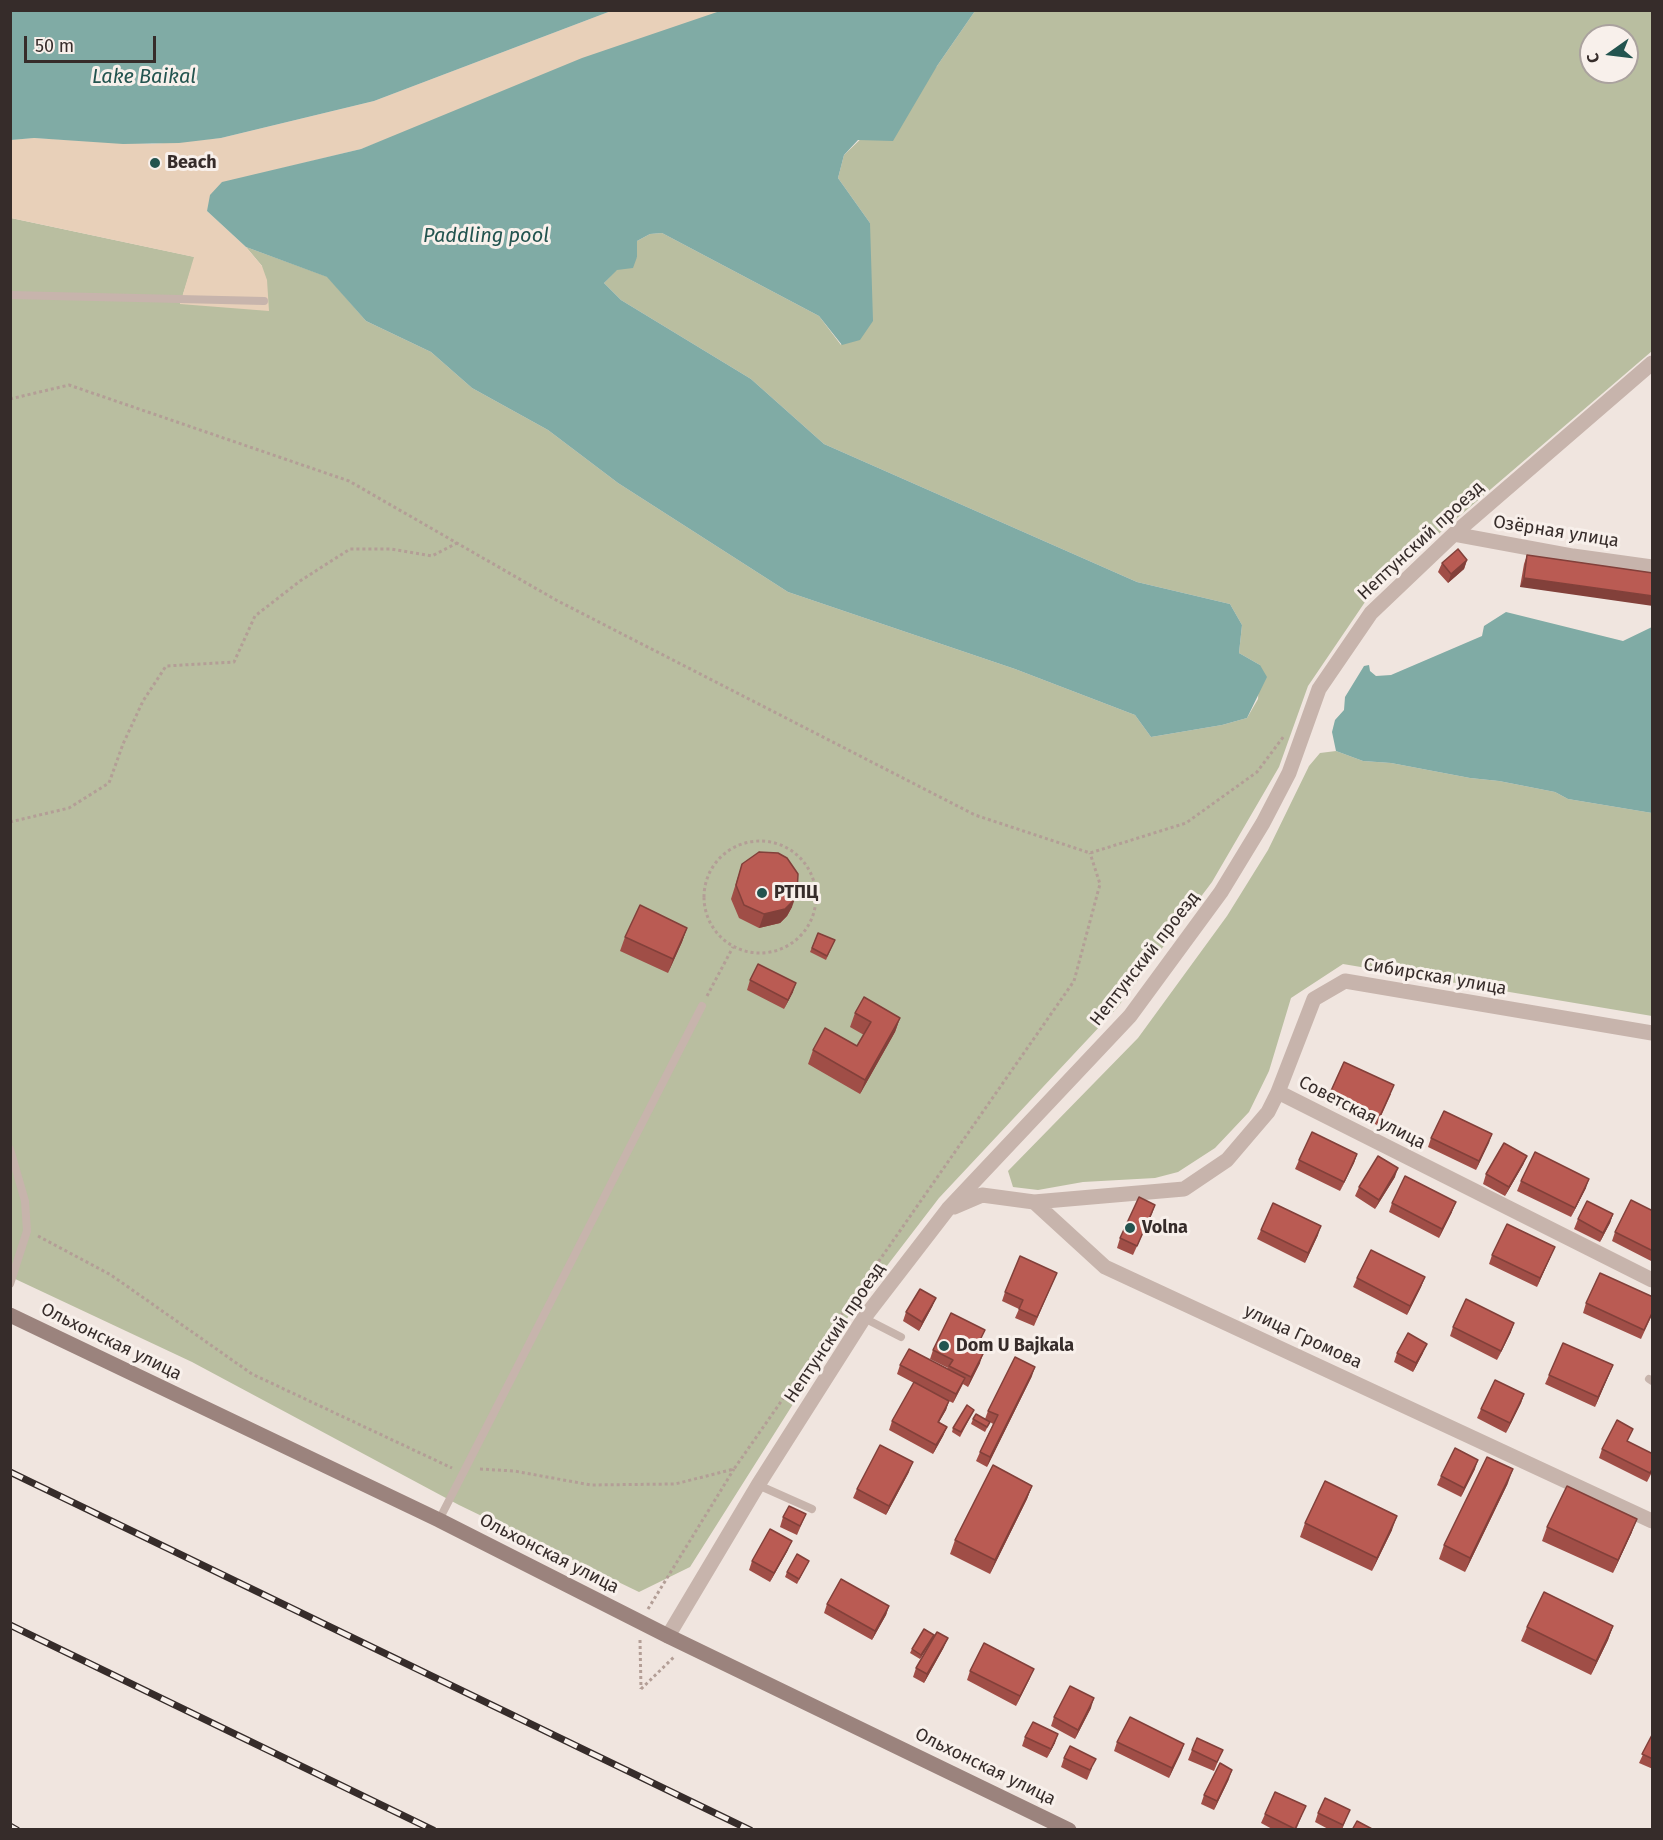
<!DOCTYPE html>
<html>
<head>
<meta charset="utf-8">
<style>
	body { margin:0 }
	#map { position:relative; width:1663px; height:1840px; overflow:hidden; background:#f0e5df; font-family:"Fira Sans",sans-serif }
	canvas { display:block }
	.frame { position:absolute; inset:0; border:12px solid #362c2a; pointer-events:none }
	.north { position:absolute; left:1579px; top:24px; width:60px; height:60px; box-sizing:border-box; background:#f8f0eb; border:2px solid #aaa29e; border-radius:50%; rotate:256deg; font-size:16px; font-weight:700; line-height:24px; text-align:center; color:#362c2a }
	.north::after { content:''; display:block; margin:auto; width:21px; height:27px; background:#23544f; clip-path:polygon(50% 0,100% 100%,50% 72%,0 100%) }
	.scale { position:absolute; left:24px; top:36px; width:132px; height:27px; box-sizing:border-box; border:3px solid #362c2a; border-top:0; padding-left:8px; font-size:18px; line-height:21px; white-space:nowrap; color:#362c2a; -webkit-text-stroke:4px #f8f0eb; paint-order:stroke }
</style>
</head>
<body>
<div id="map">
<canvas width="1663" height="1840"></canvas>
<div class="frame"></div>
<div class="north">С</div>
<div class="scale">50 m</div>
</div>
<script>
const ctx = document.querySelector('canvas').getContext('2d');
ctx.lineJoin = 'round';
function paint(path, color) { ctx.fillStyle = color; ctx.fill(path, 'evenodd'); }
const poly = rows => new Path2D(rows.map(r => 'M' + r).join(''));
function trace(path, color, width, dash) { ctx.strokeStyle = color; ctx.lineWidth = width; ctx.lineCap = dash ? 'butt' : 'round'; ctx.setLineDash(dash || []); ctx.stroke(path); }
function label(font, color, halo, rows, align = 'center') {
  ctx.font = font + ' "Fira Sans",sans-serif'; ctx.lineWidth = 6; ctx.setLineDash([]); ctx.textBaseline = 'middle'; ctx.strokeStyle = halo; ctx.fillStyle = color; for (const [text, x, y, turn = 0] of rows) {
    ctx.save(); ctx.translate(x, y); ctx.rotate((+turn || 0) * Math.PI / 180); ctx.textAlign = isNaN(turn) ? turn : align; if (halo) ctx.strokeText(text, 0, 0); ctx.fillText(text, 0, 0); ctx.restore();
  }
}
paint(poly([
	[975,11,1652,11,1652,351,1421,549,1365,602,1308,686,1279,767,1212,882,1117,1008,939,1198,850,1314,690,1567,639,1592,459,1505,192,1362,11,1277,11,218,195,257,180,304,262,266,246,247,328,277,366,321,431,352,472,388,548,430,618,483,788,592,1015,669,1135,715,1151,737,1222,725,1247,718,1258,699,1260,665,1239,653,1242,625,1230,604,1137,582,824,444,751,379,621,300,604,283,617,269,637,257,637,241,650,234,662,233,819,316,841,345,870,223,838,178,844,155,937,66],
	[1591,36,1627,36,1627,72,1591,72],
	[1336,751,1363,761,1391,763,1470,778,1499,781,1555,792,1568,799,1652,813,1652,1016,1343,964,1291,998,1269,1071,1249,1112,1215,1148,1178,1172,1155,1178,1083,1182,1038,1190,1013,1187,1008,1171,1138,1038,1227,916,1268,850,1309,766,1320,753]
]), '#b9bea0');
paint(poly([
	[611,11,723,11,361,149,222,183,207,211,246,247,262,266,267,280,269,311,180,304,194,257,11,218,10,140,33,138,152,144,221,138,374,101]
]), '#e8d0b9');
paint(poly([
	[723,10,975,11,937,66,893,141,858,140,844,155,838,178,870,223,873,321,860,340,842,345,819,316,662,233,650,234,637,241,637,257,633,268,617,270,604,283,621,300,751,379,824,444,1137,582,1230,604,1242,625,1239,653,1260,665,1267,677,1247,718,1222,725,1151,737,1135,715,1015,669,788,592,618,483,548,430,472,388,431,352,366,321,327,277,246,247,207,211,210,195,222,182,361,149,582,58],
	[10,11,11,10,611,11,374,101,221,138,179,143,123,144,34,138,11,140],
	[1506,612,1623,641,1652,627,1652,813,1568,799,1555,792,1499,781,1470,778,1391,763,1363,761,1336,751,1332,732,1335,720,1344,710,1345,697,1364,666,1369,665,1370,671,1376,676,1391,675,1482,636,1484,626]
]), '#80aba5');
trace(poly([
	[10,399,69,385,349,481,556,600,975,815,1090,853,1186,823,1257,772,1284,736],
	[10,822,69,808,109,783,123,744,143,701,166,666,234,662,255,616,300,581,350,549,391,549,432,556,457,543],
	'704 897a56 56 0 1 1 112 0a56 56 0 1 1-112 0Z',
	[707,996,733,947],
	[38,1236,111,1275,252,1374,452,1468],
	[480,1469,514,1471,591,1485,675,1484,734,1469,1074,981,1100,884,1090,853],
	[648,1609,734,1469],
	[640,1640,641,1689],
	[641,1689,674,1657]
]), '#b39e96', 3, [3, 3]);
trace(poly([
	[10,295,264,301],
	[10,1149,25,1201,27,1231,10,1284],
	[864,1318,901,1337],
	[1649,1379,1652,1381],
	[758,1485,812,1509],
	[439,1520,702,1006]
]), '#c7b4ac', 8);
trace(poly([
	[1454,534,1573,556,1652,567],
	[1278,1092,1314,999,1345,981,1652,1033],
	[1034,1202,1184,1189,1227,1160,1268,1112,1278,1092,1652,1280],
	[954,1207,982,1195,1034,1202,1105,1267,1652,1521],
	[668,1636,758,1485,864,1318,948,1209,1130,1016,1221,892,1263,823,1289,773,1319,689,1371,613,1454,534,1652,363]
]), '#c7b4ac', 15);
trace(poly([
	[10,1315,439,1520,668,1636,1069,1830]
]), '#9b837d', 15);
const rail = poly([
	[10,1472,750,1830],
	[10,1625,433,1830],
	[10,1826,17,1830]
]);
trace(rail, '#362c2a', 7);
trace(rail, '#f8f0eb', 4.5, [14]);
paint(poly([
	[1527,555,1653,573,1520,587,1524,564],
	[1467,560,1464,569,1448,583,1438,572,1442,563],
	[742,864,792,907,787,916,780,923,759,928,739,918,731,899],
	[687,928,682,942,668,973,620,951,625,937],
	[818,933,835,940,826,960,810,952],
	[750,980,793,992,784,1009,747,990],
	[855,1013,900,1018,895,1032,860,1094,808,1064,813,1050,857,1046,864,1035,850,1027],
	[1330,1093,1391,1094,1377,1125,1327,1103],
	[1492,1134,1476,1170,1428,1147,1431,1138],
	[1357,1154,1354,1163,1340,1191,1295,1169,1299,1160],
	[1527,1156,1523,1165,1505,1196,1483,1184,1486,1174],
	[1395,1177,1375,1209,1355,1196,1359,1187],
	[1521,1181,1586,1188,1571,1217,1517,1191],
	[1392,1203,1452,1212,1439,1238,1389,1212],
	[1155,1205,1133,1255,1117,1248,1120,1238],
	[1653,1211,1653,1262,1612,1241,1615,1232],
	[1613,1214,1610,1223,1600,1242,1574,1229,1578,1219],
	[1261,1230,1318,1235,1305,1263,1257,1239],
	[1492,1255,1551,1256,1537,1287,1489,1264],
	[1057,1273,1034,1326,1015,1318,1019,1309,1002,1301,1005,1292],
	[1425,1277,1421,1287,1407,1315,1353,1287,1357,1278],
	[1653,1297,1653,1313,1641,1339,1583,1313,1586,1303],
	[936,1298,932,1307,919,1331,903,1321,906,1312],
	[1453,1327,1511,1332,1497,1360,1450,1336],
	[981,1339,976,1351,980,1363,968,1387,963,1384,953,1403,949,1401,946,1410,939,1422,947,1427,943,1436,933,1454,889,1430,892,1421,914,1383,897,1374,900,1365,948,1369,948,1368,930,1359,933,1350],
	[1397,1353,1423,1353,1413,1372,1394,1362],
	[1613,1365,1595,1407,1545,1384,1549,1375],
	[1032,1376,987,1467,976,1461,980,1452,993,1424,990,1422,985,1432,971,1424,973,1419,985,1419,988,1411],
	[1524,1394,1521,1403,1506,1433,1477,1418,1481,1409],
	[974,1410,960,1437,952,1432,953,1428],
	[1602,1449,1653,1454,1653,1470,1647,1482,1599,1458],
	[1475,1469,1461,1497,1437,1485,1441,1476],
	[909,1472,886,1515,853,1498,857,1489],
	[1508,1483,1465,1572,1439,1559,1444,1545],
	[1032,1486,1027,1499,990,1574,950,1554,955,1540],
	[806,1514,797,1535,780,1527,783,1517],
	[1305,1523,1392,1530,1372,1571,1300,1537],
	[1547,1527,1632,1532,1613,1573,1542,1541],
	[788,1550,770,1582,749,1570,752,1561],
	[809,1561,797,1584,785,1577,787,1572],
	[827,1604,889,1606,886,1615,872,1640,824,1613],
	[1613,1626,1608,1640,1591,1675,1521,1641,1527,1627],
	[934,1635,932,1640,920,1659,910,1653,912,1649],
	[944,1647,924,1683,913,1677,916,1668],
	[970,1671,1030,1678,1016,1706,967,1680],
	[1091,1708,1075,1739,1051,1726,1054,1717],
	[1653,1733,1653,1769,1639,1763],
	[1025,1737,1055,1743,1047,1758,1022,1746],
	[1117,1742,1184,1744,1169,1778,1114,1751],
	[1192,1750,1219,1759,1214,1771,1188,1760],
	[1064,1758,1092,1768,1087,1780,1061,1767],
	[1229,1779,1214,1810,1201,1804,1204,1795],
	[1318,1813,1346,1819,1342,1830,1330,1830,1315,1822],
	[1265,1814,1302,1815,1296,1830,1274,1830,1261,1823]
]), '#a04e47');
paint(poly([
	[1467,560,1464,569,1448,583,1451,574],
	[1524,578,1653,596,1653,606,1520,587],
	[797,893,792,907,787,916,780,923,759,928,764,914],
	[687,928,682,942,668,973,673,959],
	[796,983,793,992,784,1009,788,1000],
	[900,1018,895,1032,860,1094,865,1080],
	[1492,1134,1489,1143,1476,1170,1479,1161],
	[1357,1154,1354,1163,1340,1191,1344,1182],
	[1527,1156,1523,1165,1505,1196,1509,1187],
	[1398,1168,1395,1177,1375,1209,1379,1200],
	[1589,1179,1586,1188,1571,1217,1575,1208],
	[1456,1202,1452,1212,1439,1238,1442,1229],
	[1155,1205,1152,1214,1133,1255,1137,1246],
	[1613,1214,1610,1223,1600,1242,1603,1233],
	[1321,1226,1318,1235,1305,1263,1308,1253],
	[1555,1247,1551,1256,1537,1287,1540,1278],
	[1425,1277,1421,1287,1407,1315,1410,1306],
	[936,1298,932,1307,919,1331,922,1322],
	[1514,1323,1511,1332,1497,1360,1501,1351],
	[1427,1344,1423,1353,1413,1372,1416,1363],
	[983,1354,980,1363,968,1387,971,1377],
	[1613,1365,1609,1375,1595,1407,1598,1397],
	[1035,1367,1032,1376,987,1467,990,1457],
	[965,1378,961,1387,953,1403,956,1394],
	[1524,1394,1521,1403,1506,1433,1510,1423],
	[949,1401,946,1410,934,1431,938,1422],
	[947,1427,943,1436,933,1454,936,1445],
	[1478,1460,1475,1469,1461,1497,1464,1488],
	[913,1462,909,1472,886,1515,889,1506],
	[1513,1469,1508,1483,1465,1572,1470,1558],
	[1032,1486,1027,1499,990,1574,995,1560],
	[1397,1516,1392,1530,1372,1571,1377,1558],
	[1637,1519,1632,1532,1613,1573,1618,1560],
	[792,1541,788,1550,770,1582,774,1573],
	[889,1606,886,1615,872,1640,875,1631],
	[1613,1626,1608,1640,1591,1675,1596,1661],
	[934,1635,932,1640,920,1659,921,1655],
	[948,1638,944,1647,924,1683,927,1674],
	[1034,1669,1030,1678,1016,1706,1020,1696],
	[1094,1698,1091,1708,1075,1739,1078,1730],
	[1058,1734,1055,1743,1047,1758,1051,1749],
	[1184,1744,1181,1753,1169,1778,1172,1768],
	[1232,1770,1229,1779,1214,1810,1217,1801]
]), '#82403a');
const building = poly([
	[1458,549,1467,560,1451,574,1442,563,1458,549],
	[1527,555,1653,573,1653,596,1524,578,1527,555],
	[759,852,778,853,787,858,798,874,797,893,792,902,785,909,764,914,744,905,736,885,742,864,759,852],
	[640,905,687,928,673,959,625,937,640,905],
	[818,933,835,940,827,956,812,948,818,933],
	[758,964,796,983,788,1000,750,980,758,964],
	[864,997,900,1018,865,1080,813,1050,825,1028,857,1046,871,1022,855,1013,864,997],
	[1344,1062,1394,1085,1380,1116,1330,1093,1344,1062],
	[1444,1111,1492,1134,1479,1161,1431,1138,1444,1111],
	[1312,1132,1357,1154,1344,1182,1299,1160,1312,1132],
	[1504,1143,1527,1156,1509,1187,1486,1174,1504,1143],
	[1535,1152,1589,1179,1575,1208,1521,1181,1535,1152],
	[1378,1156,1398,1168,1379,1200,1359,1187,1378,1156],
	[1405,1176,1456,1202,1442,1229,1392,1203,1405,1176],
	[1139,1197,1155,1205,1137,1246,1120,1238,1139,1197],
	[1631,1200,1653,1211,1653,1251,1615,1232,1631,1200],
	[1587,1201,1613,1214,1603,1233,1578,1219,1587,1201],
	[1273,1203,1321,1226,1308,1253,1261,1230,1273,1203],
	[1507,1224,1555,1247,1540,1278,1492,1255,1507,1224],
	[1371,1250,1425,1277,1410,1306,1357,1278,1371,1250],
	[1020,1256,1057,1273,1037,1317,1019,1309,1023,1300,1005,1292,1020,1256],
	[1600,1273,1653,1297,1653,1311,1644,1330,1586,1303,1600,1273],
	[920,1289,936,1298,922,1322,906,1312,920,1289],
	[1466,1299,1514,1323,1501,1351,1453,1327,1466,1299],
	[951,1313,985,1330,975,1350,983,1354,971,1377,949,1366,953,1360,933,1350,951,1313],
	[1408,1333,1427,1344,1416,1363,1397,1353,1408,1333],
	[1563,1343,1613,1365,1598,1397,1549,1375,1563,1343],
	[909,1349,965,1378,956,1394,900,1365,909,1349],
	[1015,1357,1035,1367,990,1457,980,1452,998,1415,988,1411,1015,1357],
	[1495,1380,1524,1394,1510,1423,1481,1409,1495,1380],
	[914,1382,949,1401,938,1422,947,1427,936,1445,892,1421,914,1382],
	[967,1405,974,1410,961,1432,953,1428,967,1405],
	[976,1414,990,1422,987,1427,973,1419,976,1414],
	[1617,1420,1633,1429,1627,1441,1653,1454,1653,1468,1650,1473,1602,1449,1617,1420],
	[880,1445,913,1462,889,1506,857,1489,880,1445],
	[1455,1448,1478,1460,1464,1488,1441,1476,1455,1448],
	[1487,1457,1513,1469,1470,1558,1444,1545,1487,1457],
	[993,1465,1032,1486,995,1560,955,1540,993,1465],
	[1325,1481,1397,1516,1377,1558,1305,1523,1325,1481],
	[1567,1486,1637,1519,1618,1560,1547,1527,1567,1486],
	[789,1506,806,1514,800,1526,783,1517,789,1506],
	[770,1529,792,1541,774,1573,752,1561,770,1529],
	[797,1554,809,1561,799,1579,787,1572,797,1554],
	[841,1579,889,1606,875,1631,827,1604,841,1579],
	[1544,1592,1613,1626,1596,1661,1527,1627,1544,1592],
	[924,1629,934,1635,921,1655,912,1649,924,1629],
	[937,1632,948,1638,927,1674,916,1668,937,1632],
	[984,1643,1034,1669,1020,1696,970,1671,984,1643],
	[1070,1686,1094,1698,1078,1730,1054,1717,1070,1686],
	[1130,1717,1184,1744,1172,1768,1117,1742,1130,1717],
	[1033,1722,1058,1734,1051,1749,1025,1737,1033,1722],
	[1653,1733,1653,1759,1642,1754,1653,1733],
	[1197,1738,1223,1750,1217,1762,1192,1750,1197,1738],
	[1070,1746,1096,1759,1090,1770,1064,1758,1070,1746],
	[1220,1763,1232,1770,1217,1801,1204,1795,1220,1763],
	[1275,1792,1306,1806,1295,1829,1265,1814,1275,1792],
	[1325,1798,1350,1810,1343,1825,1318,1813,1325,1798],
	[1357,1821,1374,1830,1352,1830,1357,1821]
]);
paint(building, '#ba5b53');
trace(building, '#82403a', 1.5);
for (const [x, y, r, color] of [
	[155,163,6,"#23544f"],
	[762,893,6,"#23544f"],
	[1130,1228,6,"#23544f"],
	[944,1346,6,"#23544f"]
]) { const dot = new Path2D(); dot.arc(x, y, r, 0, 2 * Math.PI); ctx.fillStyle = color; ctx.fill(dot); trace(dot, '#f8f0eb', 2); }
label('bold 18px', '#362c2a', '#f8f0eb', [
	["Beach",167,163],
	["РТПЦ",774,893],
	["Volna",1142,1228],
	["Dom U Bajkala",956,1346]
], 'left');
label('18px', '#362c2a', '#f8f0eb', [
	["Озёрная улица",1556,532,9],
	["Нептунский проезд",1421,541,-43],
	["Нептунский проезд",1145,959,-52],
	["Сибирская улица",1435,977,10],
	["Советская улица",1362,1113,27],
	["Нептунский проезд",835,1333,-56],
	["улица Громова",1303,1337,25],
	["Ольхонская улица",111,1342,26],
	["Ольхонская улица",549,1554,27],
	["Ольхонская улица",985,1767,26]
]);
label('italic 20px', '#23544f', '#f8f0eb', [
	["Lake Baikal",144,77],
	["Paddling pool",486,236]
]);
</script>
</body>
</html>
